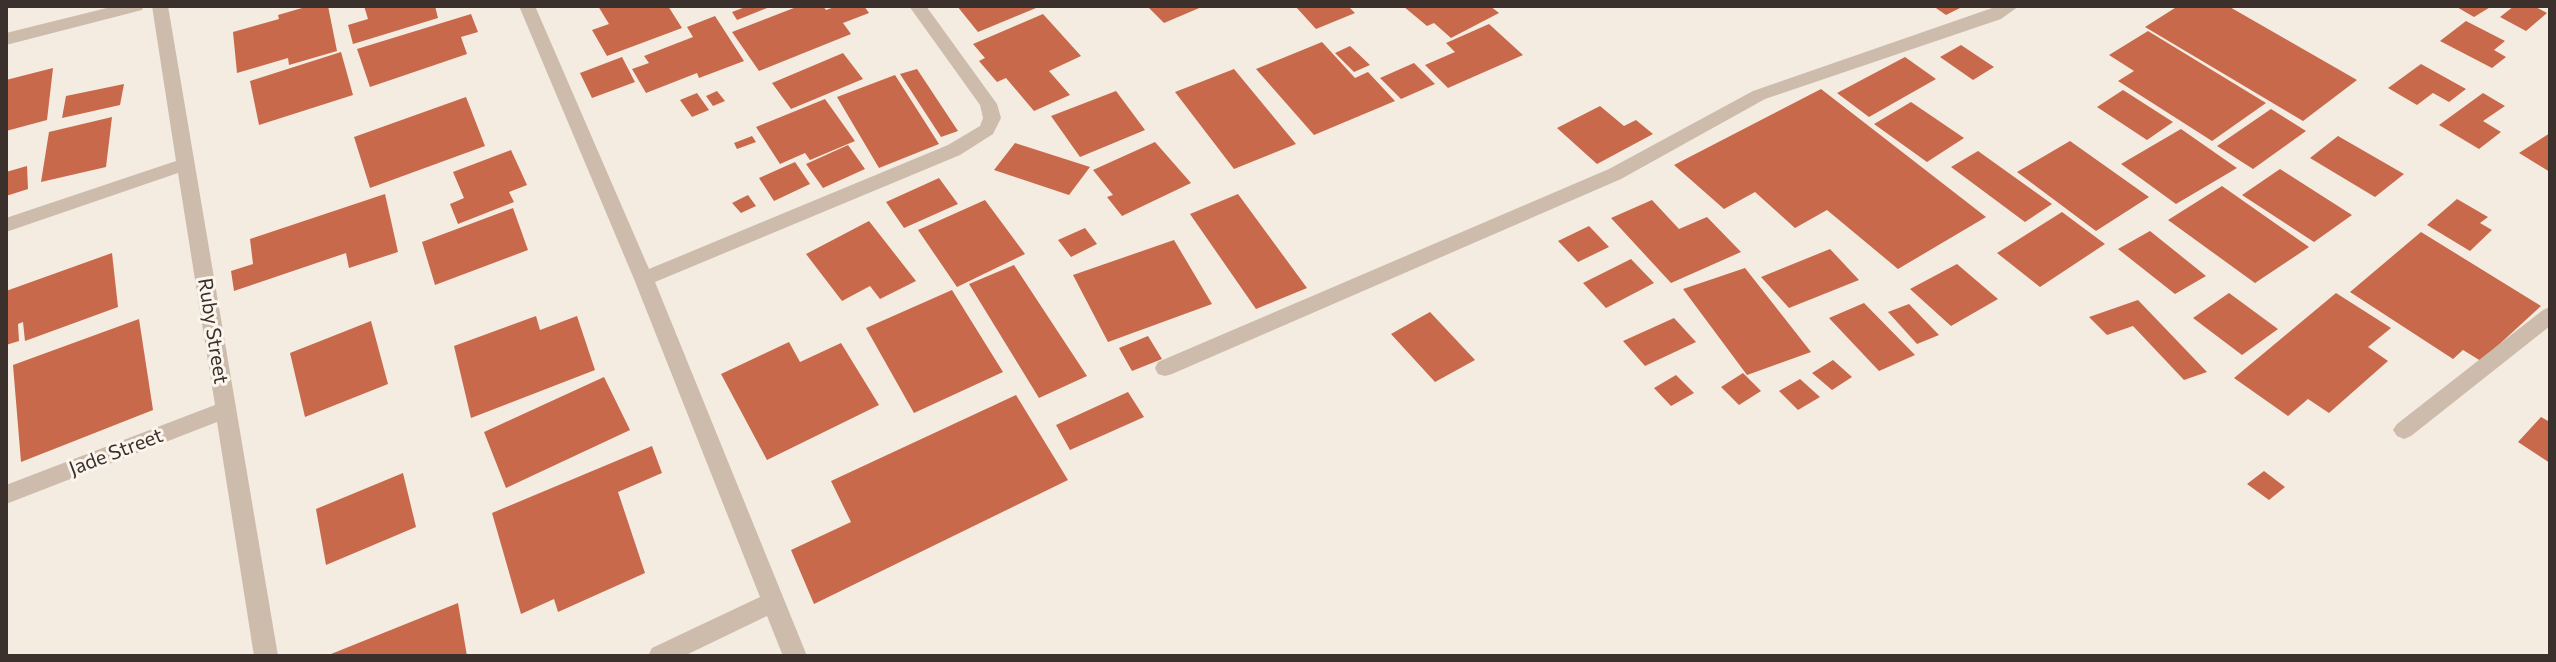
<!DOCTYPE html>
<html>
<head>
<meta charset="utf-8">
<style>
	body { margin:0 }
	#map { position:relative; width:2556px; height:662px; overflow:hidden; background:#f4ebe1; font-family:Commissioner,sans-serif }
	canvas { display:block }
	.frame { position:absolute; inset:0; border:8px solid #3b302b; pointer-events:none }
</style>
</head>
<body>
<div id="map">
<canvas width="2556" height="662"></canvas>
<div class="frame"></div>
</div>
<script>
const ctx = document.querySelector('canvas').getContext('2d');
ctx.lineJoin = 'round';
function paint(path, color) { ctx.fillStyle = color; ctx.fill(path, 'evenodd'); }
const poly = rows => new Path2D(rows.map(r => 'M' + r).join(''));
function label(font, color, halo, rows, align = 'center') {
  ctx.font = font + ' Commissioner,sans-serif'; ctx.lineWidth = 6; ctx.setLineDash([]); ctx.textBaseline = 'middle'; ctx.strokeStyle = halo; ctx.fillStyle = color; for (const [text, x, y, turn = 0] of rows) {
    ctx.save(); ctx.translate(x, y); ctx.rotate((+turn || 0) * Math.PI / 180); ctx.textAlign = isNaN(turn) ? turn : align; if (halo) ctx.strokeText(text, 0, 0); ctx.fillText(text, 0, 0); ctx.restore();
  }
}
paint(poly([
	[309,6,328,6,337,51,289,65,288,58,237,73,233,32,279,19,278,15],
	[364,6,435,6,438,18,353,44,348,25,368,19],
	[598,6,668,6,682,28,607,56,592,30,609,24],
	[748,6,772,6,737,20,732,12],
	[799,6,823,6,826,10,837,6,864,6,869,13,843,23,851,34,759,71,732,32],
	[957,6,1034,6,1036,8,978,32],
	[1147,6,1204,6,1164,23],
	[1299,6,1348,6,1355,13,1316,29,1296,7],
	[1403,6,1490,6,1499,13,1451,38,1434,23,1427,26],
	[1933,6,1964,6,1946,15],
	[2178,6,2228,6,2357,80,2303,121,2145,27],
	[2455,6,2492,6,2474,17],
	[2514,6,2534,6,2547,13,2526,31,2500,17],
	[471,14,478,32,461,37,467,54,370,87,357,49],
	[1043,14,1081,56,1049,71,1070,95,1034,111,1006,78,997,82,979,61,985,58,973,44],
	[715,16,744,61,699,78,697,73,646,93,632,69,649,63,644,56,693,37,687,27],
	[2466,21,2505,41,2494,50,2506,57,2492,68,2440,41],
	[1489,24,1523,55,1448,88,1425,65,1455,52,1446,43],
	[2148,31,2266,103,2212,141,2118,81,2134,71,2109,55],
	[1322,42,1355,78,1368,72,1395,101,1314,135,1256,69],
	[1961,45,1994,67,1973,80,1940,57],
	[1350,46,1370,65,1354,72,1335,53],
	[341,52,353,95,259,125,250,81],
	[843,53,863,79,791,109,772,83],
	[622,57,635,82,592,98,580,73],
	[1905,57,1936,79,1869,117,1837,93],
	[1414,63,1435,84,1401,99,1380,78],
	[2421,64,2466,89,2449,102,2433,93,2417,105,2388,88],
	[53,68,47,120,6,131,6,80],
	[917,69,958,131,941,137,900,74],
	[1234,69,1296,144,1234,169,1175,92],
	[895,75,939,144,879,168,837,97],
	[124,84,120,105,62,118,66,96],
	[1821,89,1986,217,1898,269,1827,210,1795,228,1755,192,1724,209,1674,165],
	[2123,90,2173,122,2147,140,2097,107],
	[717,91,725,101,713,106,706,96],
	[1116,91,1145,130,1080,157,1051,116],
	[697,93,709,110,692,117,680,100],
	[2483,93,2505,106,2483,121,2501,132,2479,149,2439,125],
	[466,97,485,146,370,188,354,137],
	[825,99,855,141,810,160,805,153,780,164,756,127],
	[1911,102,1964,138,1927,162,1874,124],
	[1600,106,1624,126,1636,120,1653,134,1597,164,1557,128],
	[2271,109,2306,131,2253,169,2217,146],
	[112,117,106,167,41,182,49,132],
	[2181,129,2237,168,2176,204,2121,164],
	[2550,133,2550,172,2519,153],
	[752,136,756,142,737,149,734,143],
	[2338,136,2404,174,2375,197,2310,158],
	[2070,141,2149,197,2096,231,2017,172],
	[1155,142,1191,183,1122,216,1107,197,1113,195,1093,170],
	[1015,143,1090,167,1069,195,994,170],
	[848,145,865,169,823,188,806,164],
	[511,150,527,185,509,192,514,202,458,224,450,204,464,198,453,172],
	[1978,151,2052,204,2025,222,1951,167],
	[795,162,810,184,774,201,759,178],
	[27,166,28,189,6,196,6,172],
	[2280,169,2352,215,2314,242,2242,195],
	[939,178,958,204,904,228,886,202],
	[2222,186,2309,247,2255,283,2168,220],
	[385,194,398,252,349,268,346,253,234,291,231,271,253,264,250,239],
	[1238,194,1307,288,1256,309,1190,214],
	[748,195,756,206,741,213,732,203],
	[2457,199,2488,217,2480,223,2492,230,2470,251,2427,225],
	[985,200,1025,254,957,287,918,230],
	[1652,200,1679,229,1707,217,1741,252,1671,283,1611,218],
	[513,208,528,250,435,285,422,242],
	[2062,212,2105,244,2040,287,1997,253],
	[869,221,916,281,880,299,870,286,842,301,806,254],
	[1589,226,1609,247,1578,262,1558,241],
	[1085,228,1097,244,1071,257,1058,240],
	[2150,231,2206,276,2175,294,2118,249],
	[2421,232,2541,306,2481,361,2463,350,2453,359,2350,292],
	[1174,240,1212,304,1108,342,1073,275],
	[1830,249,1859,280,1789,308,1761,277],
	[112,253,118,307,25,341,23,322,18,324,19,341,6,345,6,291],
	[1631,259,1654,283,1606,308,1583,283],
	[1957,264,1998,299,1951,326,1910,289],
	[1014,265,1087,376,1039,398,969,284],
	[1745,268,1811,352,1747,375,1683,289],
	[952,290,1003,372,914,413,866,328],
	[2229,293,2278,329,2242,355,2193,318],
	[2336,293,2391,328,2368,347,2388,361,2329,413,2308,399,2288,416,2234,378],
	[2138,300,2207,372,2184,380,2133,326,2107,335,2089,317],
	[1864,303,1915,355,1879,371,1829,318],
	[1909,304,1939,335,1917,344,1888,312],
	[1430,312,1475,360,1435,382,1391,334],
	[536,316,540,330,577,316,595,370,471,418,454,346],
	[1674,318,1696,342,1645,366,1623,341],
	[139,319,153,410,21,462,13,365],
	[371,321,388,384,305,417,290,353],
	[1148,336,1162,359,1132,371,1119,348],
	[789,342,800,362,841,343,879,405,767,460,721,374],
	[1833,360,1852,377,1832,390,1812,373],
	[1743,373,1761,391,1739,405,1721,387],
	[1676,375,1694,393,1671,406,1654,388],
	[604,377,630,430,506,488,484,432],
	[1800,379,1820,397,1798,410,1779,391],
	[1128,392,1144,417,1070,450,1056,425],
	[1016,395,1068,480,814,604,791,550,851,522,831,481],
	[2541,417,2550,422,2550,463,2518,442],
	[652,446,662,473,618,492,645,573,558,612,554,599,521,614,492,513],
	[2264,471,2285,487,2269,500,2247,484],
	[403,473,416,527,326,565,316,509],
	[458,603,467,656,326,656]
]), '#c8694b');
paint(poly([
	[115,6,144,6,142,10,6,45,6,33,115,6],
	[152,6,168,6,278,656,254,656,217,422,6,504,6,485,215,405,178,173,6,232,6,218,176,161,152,6],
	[519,6,535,6,649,269,948,145,980,126,983,118,980,105,909,6,926,6,997,104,1001,118,993,134,960,155,655,282,807,656,783,656,767,616,684,656,648,656,652,648,760,597,634,279,519,6],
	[1998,6,2019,6,2001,19,1765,99,1621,179,1172,374,1165,376,1158,374,1155,368,1158,362,1609,169,1753,91,1998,6],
	[2550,307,2550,326,2411,436,2404,439,2397,436,2393,430,2397,424,2543,310,2550,307]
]), '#cdbbac');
label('20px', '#3b302b', '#fbf5ee', [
	["Ruby Street",213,331,81],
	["Jade Street",116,452,-21]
]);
</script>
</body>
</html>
